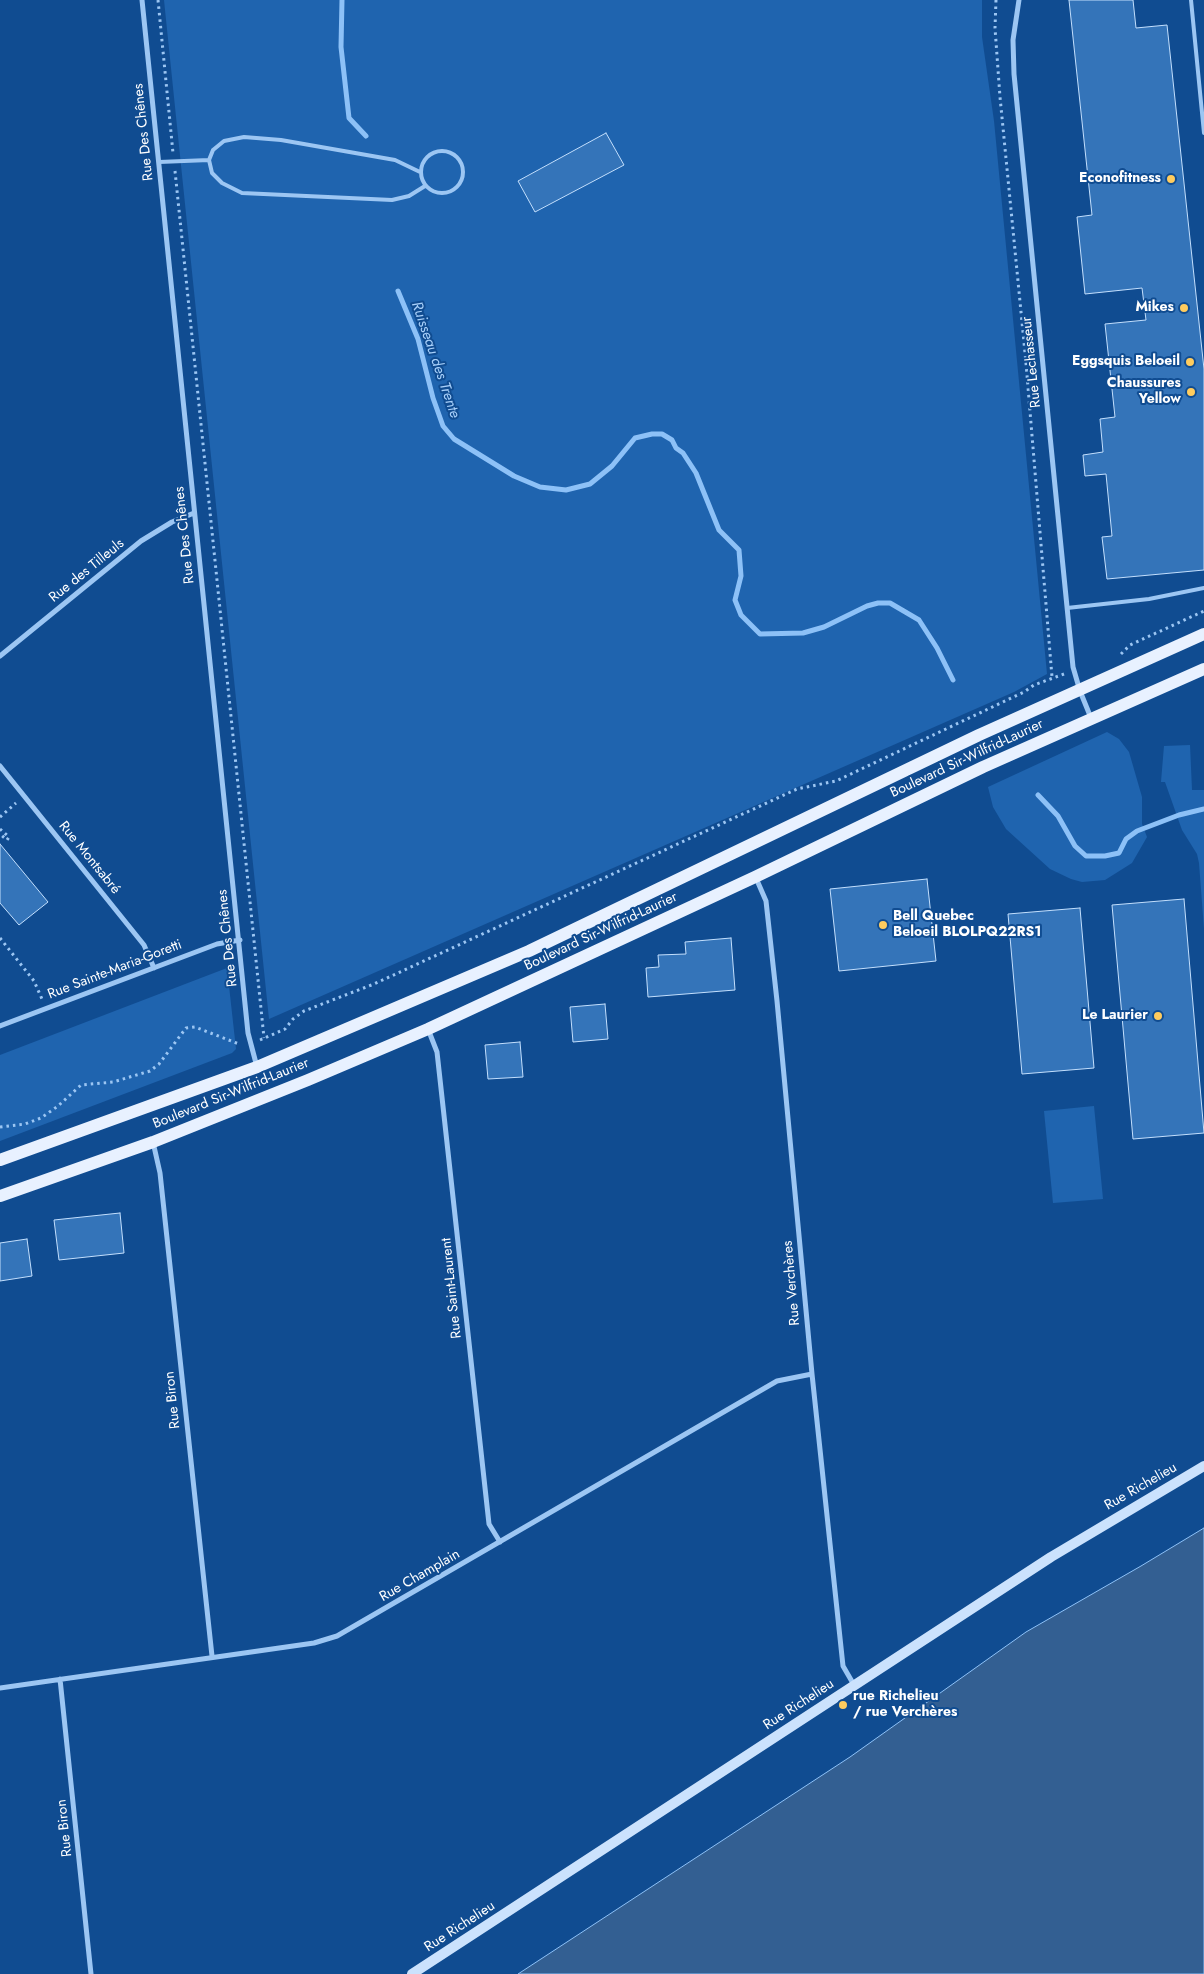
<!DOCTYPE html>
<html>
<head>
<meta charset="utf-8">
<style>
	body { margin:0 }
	canvas { display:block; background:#104c91 }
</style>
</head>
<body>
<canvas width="1204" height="1974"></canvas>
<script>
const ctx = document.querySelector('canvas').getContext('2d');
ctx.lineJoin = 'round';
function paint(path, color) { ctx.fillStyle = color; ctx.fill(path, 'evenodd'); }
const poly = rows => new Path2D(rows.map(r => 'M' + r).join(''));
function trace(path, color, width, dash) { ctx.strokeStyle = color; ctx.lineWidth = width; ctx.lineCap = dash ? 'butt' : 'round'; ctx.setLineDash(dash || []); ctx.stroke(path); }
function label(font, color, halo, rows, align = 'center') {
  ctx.font = font + ' Jost,sans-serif'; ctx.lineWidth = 4; ctx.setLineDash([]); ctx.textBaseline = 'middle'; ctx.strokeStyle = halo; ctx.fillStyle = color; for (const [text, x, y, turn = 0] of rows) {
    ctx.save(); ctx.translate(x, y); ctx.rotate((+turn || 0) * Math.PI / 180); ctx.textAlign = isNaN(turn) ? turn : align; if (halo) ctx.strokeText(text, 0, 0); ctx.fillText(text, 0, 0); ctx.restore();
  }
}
paint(poly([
	[164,0,982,0,982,37,994,121,1047,674,1014,692,269,1019],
	[1107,732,1119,739,1129,752,1142,797,1142,824,1147,837,1132,863,1105,880,1082,882,1071,879,1050,869,1006,829,993,807,988,787],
	[1190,745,1192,790,1204,790,1204,929,1199,863,1197,854,1182,830,1165,782,1161,782,1164,746],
	[227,968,236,1049,232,1053,0,1141,0,1055],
	[1094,1106,1103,1199,1053,1203,1044,1111]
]), '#1f64af');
const water = poly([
	[1204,1528,1204,1974,518,1974,850,1757,1026,1632,1141,1566,1204,1528]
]);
paint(water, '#335f92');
trace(water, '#8dc1f7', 1);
trace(poly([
	[342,0,341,47,349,118,366,136],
	[398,291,418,339,433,398,443,426,454,439,514,476,540,487,566,490,590,484,612,466,635,438,652,434,662,434,672,440,676,448,683,453,696,473,719,530,739,550,741,576,735,600,741,615,760,634,803,633,824,627,867,606,878,603,890,603,919,620,937,648,953,680],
	[1038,795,1058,816,1075,846,1086,856,1105,856,1119,853,1126,839,1137,831,1179,815,1204,809]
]), '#8dc1f7', 5);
const building = poly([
	[1069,0,1133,0,1136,28,1167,25,1204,369,1204,570,1107,579,1102,537,1112,536,1106,474,1085,476,1083,455,1103,452,1100,419,1115,417,1105,324,1146,320,1142,288,1085,294,1077,217,1092,215,1069,0],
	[606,133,624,165,535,212,518,181,606,133],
	[0,844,48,902,19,925,0,903,0,844],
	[927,879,936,961,839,971,830,889,927,879],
	[1184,899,1204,1133,1133,1139,1112,905,1184,899],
	[1080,908,1094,1068,1022,1074,1008,914,1080,908],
	[731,938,735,990,648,997,646,968,659,967,658,955,686,954,685,942,731,938],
	[605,1004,608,1039,573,1042,570,1007,605,1004],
	[520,1042,523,1077,488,1079,485,1045,520,1042],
	[120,1213,124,1253,59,1260,54,1220,120,1213],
	[27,1239,32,1276,0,1281,0,1243,27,1239]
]);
paint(building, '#3474b9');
trace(building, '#c3dffd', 1);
trace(poly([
	[158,0,173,153],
	[996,0,995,28,1000,97,1026,363,1052,677],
	[175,171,264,1038],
	[1121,654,1130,645,1204,611],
	[0,817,16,803],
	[0,829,9,837,7,840,0,834],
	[0,938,34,981,42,999],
	[260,1040,285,1029,293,1019,304,1011,374,984,797,789,836,781,1024,692,1034,685,1064,674],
	[0,1127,25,1124,41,1118,58,1106,81,1085,113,1082,150,1071,159,1064,186,1028,195,1027,239,1044]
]), '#9cc6f3', 3, [2.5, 4]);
trace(poly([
	[1191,0,1204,133],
	'421 172a21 21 0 1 1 42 0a21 21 0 1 1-42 0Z',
	[159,162,209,160],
	[420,172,395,160,281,140,244,137,224,141,213,150,209,160,212,173,222,183,242,193,392,200,409,196,425,186],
	[1067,608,1149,599,1204,588]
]), '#9cc6f3', 4);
trace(poly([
	[142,0,248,1033,257,1067],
	[1019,0,1013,40,1014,74,1073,667,1080,691,1091,718],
	[0,656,141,541,172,522,194,513],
	[0,766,144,945,154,968],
	[756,878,766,901,777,1001,812,1374,843,1666,854,1685],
	[0,1026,217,944,240,940],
	[428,1029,437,1052,489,1524,500,1542],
	[153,1142,160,1173,212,1656],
	[60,1679,91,1974],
	[0,1688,314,1643,337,1636,777,1381,812,1374]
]), '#9cc6f3', 5);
trace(poly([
	[412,1974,1051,1557,1204,1466]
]), '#cbe2fd', 10);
trace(poly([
	[0,1160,257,1067,529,951,979,735,1204,634],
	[0,1196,153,1142,308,1080,428,1029,755,877,983,767,1204,669]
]), '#e8f1ff', 12);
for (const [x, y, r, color] of [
	[1171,179,5,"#ffcc5e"],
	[1184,308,5,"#ffcc5e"],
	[1190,362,5,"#ffcc5e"],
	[1191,392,5,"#ffcc5e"],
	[883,925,5,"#ffcc5e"],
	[1158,1016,5,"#ffcc5e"],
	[843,1705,5,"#ffcc5e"]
]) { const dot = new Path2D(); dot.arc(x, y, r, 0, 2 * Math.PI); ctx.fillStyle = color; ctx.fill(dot); trace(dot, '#104c91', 2); }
label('14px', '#fff', '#104c91', [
	["Rue Des Chênes",144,132,-96],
	["Rue Lechasseur",1032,362,-96],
	["Rue Des Chênes",185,535,-96],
	["Rue des Tilleuls",87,571,-39],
	["Boulevard Sir-Wilfrid-Laurier",967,759,-25],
	["Rue Montsabré",89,858,51],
	["Boulevard Sir-Wilfrid-Laurier",601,932,-25],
	["Rue Des Chênes",228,938,-96],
	["Rue Sainte-Maria-Goretti",115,970,-21],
	["Boulevard Sir-Wilfrid-Laurier",231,1094,-22],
	["Rue Verchères",792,1283,-95],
	["Rue Saint-Laurent",452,1288,-96],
	["Rue Biron",173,1400,-96],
	["Rue Richelieu",1141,1487,-30],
	["Rue Champlain",420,1576,-30],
	["Rue Richelieu",799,1705,-33],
	["Rue Biron",65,1828,-96],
	["Rue Richelieu",460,1927,-33]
]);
label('bold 14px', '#fff', '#104c91', [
	["Econofitness",1161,179],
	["Mikes",1174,308],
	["Eggsquis Beloeil",1180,362],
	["Chaussures",1181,384],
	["Yellow",1181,400],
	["Bell Quebec",893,917,"left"],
	["Beloeil BLOLPQ22RS1",893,933,"left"],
	["Le Laurier",1148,1016],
	["rue Richelieu",853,1697,"left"],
	["/ rue Verchères",853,1713,"left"]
], 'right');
label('italic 15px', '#a8d0fa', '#104c91', [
	["Ruisseau des Trente",435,360,71]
]);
</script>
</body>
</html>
